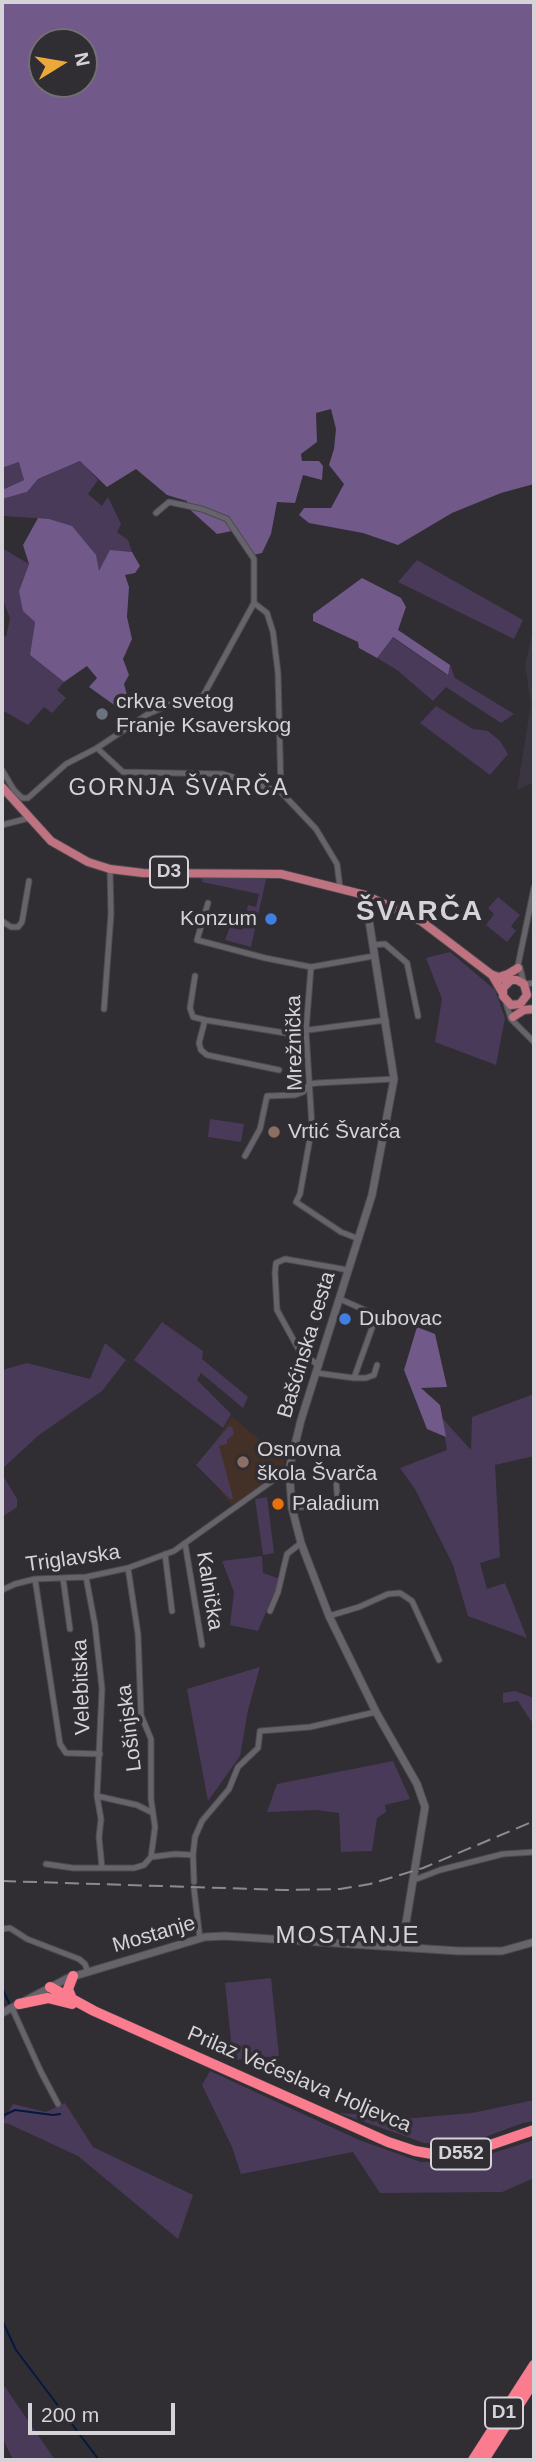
<!DOCTYPE html>
<html>
<head>
<meta charset="utf-8">
<style>
	body { margin:0 }
	#map { position:relative; width:536px; height:2462px; overflow:hidden; background:#302d33; font-family:Arial,sans-serif }
	canvas { display:block }
	.frame { position:absolute; inset:0; border:4px solid #d5d3d7; pointer-events:none }
	.north { position:absolute; left:28px; top:28px; width:70px; height:70px; box-sizing:border-box; background:#302d33; border:2px solid #726f75; border-radius:50%; rotate:79deg; font-size:19px; font-weight:700; line-height:28px; text-align:center; color:#d5d3d7 }
	.north::after { content:''; display:block; margin:auto; width:24px; height:32px; background:#eca93a; clip-path:polygon(50% 0,100% 100%,50% 72%,0 100%) }
	.scale { position:absolute; left:28px; top:2403px; width:147px; height:32px; box-sizing:border-box; border:4px solid #d5d3d7; border-top:0; padding-left:9px; font-size:21px; line-height:24px; white-space:nowrap; color:#d5d3d7; -webkit-text-stroke:5px #302d33; paint-order:stroke }
</style>
</head>
<body>
<div id="map">
<canvas width="536" height="2462"></canvas>
<div class="frame"></div>
<div class="north">N</div>
<div class="scale">200 m</div>
</div>
<script>
const ctx = document.querySelector('canvas').getContext('2d');
ctx.lineJoin = 'round';
function paint(path, color) { ctx.fillStyle = color; ctx.fill(path, 'evenodd'); }
const poly = rows => new Path2D(rows.map(r => 'M' + r).join(''));
function trace(path, color, width, dash) { ctx.strokeStyle = color; ctx.lineWidth = width; ctx.lineCap = dash ? 'butt' : 'round'; ctx.setLineDash(dash || []); ctx.stroke(path); }
function label(font, color, halo, rows, align = 'center') {
  ctx.font = font + ' Arial,sans-serif'; ctx.lineWidth = 7; ctx.setLineDash([]); ctx.textBaseline = 'middle'; ctx.strokeStyle = halo; ctx.fillStyle = color; for (const [text, x, y, turn = 0] of rows) {
    ctx.save(); ctx.translate(x, y); ctx.rotate((+turn || 0) * Math.PI / 180); ctx.textAlign = isNaN(turn) ? turn : align; if (halo) ctx.strokeText(text, 0, 0); ctx.fillText(text, 0, 0); ctx.restore();
  }
}
paint(poly([
	[534,626,534,782,517,790,531,704,525,665]
]), '#3a3540');
paint(poly([
	[232,1417,285,1460,283,1470,232,1505,199,1465]
]), '#433128');
paint(poly([
	[81,461,98,480,88,494,102,506,108,497,121,524,117,532,128,540,132,552,110,551,100,572,49,519,4,516,2,512,2,499,27,492,38,479],
	[20,462,24,480,2,490,2,468],
	[2,548,29,564,19,591,35,622,30,655,64,682,57,690,66,698,52,713,44,707,28,725,2,710,2,634,6,637,10,618,2,597],
	[417,560,523,620,514,639,398,582],
	[392,637,447,675,450,665,455,678,514,714,501,723,446,687,433,701,397,670,377,658],
	[436,706,473,729,488,731,500,741,508,754,490,775,420,723],
	[203,872,267,875,251,947,225,940,230,927,242,930,248,905,256,907,259,894,202,882],
	[498,897,520,915,511,926,516,931,507,942,486,925,494,914,488,908],
	[450,952,495,990,505,1018,496,1065,435,1042,442,999,426,958],
	[210,1119,244,1124,241,1142,208,1137],
	[162,1322,203,1351,202,1359,248,1397,243,1408,201,1373,197,1380,231,1414,223,1428,134,1360],
	[105,1343,126,1360,102,1391,39,1435,2,1469,2,1370,27,1363,90,1379],
	[534,1394,534,1456,495,1465,500,1557,480,1563,487,1589,505,1583,527,1638,468,1616,453,1565,415,1489,400,1468,447,1450,442,1418,471,1450,472,1417],
	[229,1426,232,1427,234,1434,227,1440,227,1444,219,1446,232,1494,233,1499,230,1499,196,1465],
	[2,1474,17,1499,17,1507,2,1517],
	[267,1497,274,1553,263,1555,255,1499],
	[262,1556,263,1573,280,1579,258,1631,230,1625,234,1592,222,1561],
	[260,1667,248,1710,240,1756,208,1801,187,1689],
	[515,1691,534,1698,534,1720,531,1721,518,1701,503,1703,503,1693],
	[393,1761,410,1799,385,1805,386,1812,377,1818,372,1851,341,1852,339,1813,316,1810,267,1812,277,1784],
	[271,1978,279,2056,233,2060,225,1983],
	[210,2071,359,2140,421,2162,468,2161,534,2140,534,2178,502,2192,380,2193,353,2152,241,2174,232,2147,202,2085],
	[534,2100,534,2121,523,2123,466,2144,424,2143,339,2113,414,2118,472,2113],
	[65,2103,93,2147,193,2195,178,2239,78,2156,9,2124,2,2123,13,2104,46,2112],
	[2,2385,5,2387,55,2460,13,2460,2,2437]
]), '#4a3a5a');
paint(poly([
	[2,2,534,2,534,484,501,493,452,513,398,545,363,533,309,523,299,515,304,508,331,508,344,484,329,465,334,449,336,429,331,409,316,413,317,442,301,454,302,461,319,461,323,466,322,480,303,475,295,503,277,502,271,534,262,553,249,556,232,531,217,534,188,508,187,501,167,495,136,469,107,487,80,461,38,479,27,492,2,499,2,490,24,480,19,462,2,468],
	[42,42,84,42,84,84,42,84],
	[38,518,49,519,72,526,96,555,99,571,110,550,132,552,140,566,135,573,125,575,129,587,127,617,132,639,123,659,129,675,124,684,127,695,117,707,89,687,97,678,87,666,64,682,30,655,35,622,23,611,19,591,29,564,23,545],
	[362,578,401,598,406,607,398,630,450,665,448,675,393,637,377,658,359,648,358,642,313,621,313,614],
	[417,1327,435,1334,447,1387,421,1388,440,1405,446,1437,427,1429,404,1370]
]), '#71598a');
trace(poly([
	[2,1988,9,2003],
	[2,2116,15,2110,53,2115,60,2114],
	[2,2320,16,2350,99,2460]
]), '#05183f', 2);
const street = poly([
	[156,513,169,502,202,509,227,519,254,559,254,603,267,613,273,632,278,673,281,792,316,829,337,864,340,888],
	[97,748,123,772,223,774,281,792],
	[2,770,14,790,22,798,28,798,66,764,97,748,148,714,176,702,203,696,254,603],
	[2,825,29,818],
	[208,903,197,940,265,958,311,967,374,956],
	[2,921,11,927,18,927,22,922,29,881],
	[373,945,385,944,407,963,418,1016],
	[311,967,306,1031,312,1127,300,1194,296,1202,341,1232,359,1239],
	[520,967,524,984,534,983],
	[517,970,534,888],
	[195,976,190,1008,193,1017,205,1020,285,1033,386,1020],
	[506,1003,511,1019,534,1042],
	[104,1009,111,914,110,869],
	[205,1020,199,1043,201,1050,207,1055,279,1070],
	[245,1156,260,1129,267,1096,295,1095,303,1092,310,1084,317,1083,394,1079],
	[319,1366,299,1350,277,1310,275,1273,276,1263,285,1259,348,1270],
	[317,1373,354,1378,376,1317,376,1315,340,1299],
	[354,1378,366,1378,374,1375,377,1365],
	[292,1508,338,1503,335,1470],
	[185,1543,202,1645],
	[165,1554,172,1611],
	[128,1568,138,1634,141,1715,151,1739,151,1799,155,1827,151,1857,175,1854,193,1855,194,1882],
	[86,1577,95,1625,102,1689,97,1796,137,1805,153,1813],
	[63,1578,70,1629],
	[35,1579,60,1744,66,1753,100,1754],
	[2,1590,15,1584,35,1579,86,1577,128,1568,174,1551,289,1469],
	[270,1611,278,1592,287,1554,301,1543],
	[329,1616,359,1607,388,1594,400,1593,412,1601,439,1660],
	[97,1796,101,1819,99,1837,102,1868],
	[193,1855,195,1837,202,1821,229,1789,238,1767,258,1748,260,1731,310,1727,376,1712],
	[46,1864,73,1868,134,1868,144,1865,151,1857],
	[414,1880,440,1870,503,1854,534,1852],
	[194,1889,200,1939],
	[2,1929,10,1928,27,1939,79,1959,85,1964,88,1972],
	[12,2008,41,2072,58,2104]
]);
const secondary = poly([
	[365,895,394,1079,372,1195,301,1420,289,1469,292,1508,301,1543,329,1616,376,1712,417,1784,425,1807,402,1947],
	[2,2013,68,1978,205,1937,225,1936,459,1951,502,1951,534,1942]
]);
const primary = poly([
	[2,787,51,841,88,862,110,869,143,873,281,874,365,895,421,921,492,975,502,992],
	[493,975,506,980,517,980,524,984,527,995,520,1004,511,1005,503,996,503,988,511,980],
	[499,977,508,974,518,968],
	[513,1017,524,1010,534,1009]
]);
const highway = poly([
	[50,1987,94,2011,388,2142,415,2151,438,2155,464,2154,534,2130],
	[72,1999,68,1989,73,1976],
	[19,2004,48,1998,72,2004],
	[473,2460,534,2365],
	[484,2460,534,2381]
]);
trace(street, '#4d4a4f', 7);
trace(secondary, '#4d4a4f', 9);
trace(primary, '#4d4a4f', 10);
trace(highway, '#4d4a4f', 11);
trace(street, '#66636a', 5);
trace(secondary, '#66636a', 7);
trace(primary, '#bf7280', 8);
trace(highway, '#fb7c8f', 10);
trace(poly([
	[2,1881,285,1890,340,1889,370,1884,423,1868,534,1821]
]), '#8e8b90', 2, [14, 7]);
for (const [x, y, r, color] of [
	[102,714,7,"#6b7280"],
	[271,919,7,"#3f7fe0"],
	[274,1132,7,"#8d6e63"],
	[345,1319,7,"#3f7fe0"],
	[243,1462,7,"#8d6e63"],
	[278,1504,7,"#e8710a"]
]) { const dot = new Path2D(); dot.arc(x, y, r, 0, 2 * Math.PI); ctx.fillStyle = color; ctx.fill(dot); trace(dot, '#302d33', 2.5); }
for (const [x, y, w] of [
	[169,872,38],
	[461,2154,60],
	[504,2413,38]
]) { const box = new Path2D(); box.roundRect(x - w / 2, y - 15.5, w, 31, 5); ctx.fillStyle = '#302d33'; ctx.fill(box); trace(box, '#d5d3d7', 2); }
label('bold 19px', '#d5d3d7', null, [
	["D3",169,872],
	["D552",461,2154],
	["D1",504,2413]
]);
label('21px', '#d5d3d7', '#302d33', [
	["crkva svetog",116,702],
	["Franje Ksaverskog",116,726],
	["Konzum",257,919,"right"],
	["Vrtić Švarča",288,1132],
	["Dubovac",359,1319],
	["Osnovna",257,1450],
	["škola Švarča",257,1474],
	["Paladium",292,1504]
], 'left');
label('21px', '#d5d3d7', '#302d33', [
	["Mrežnička",295,1043,-91],
	["Bašćinska cesta",307,1345,-73],
	["Triglavska",73,1559,-8],
	["Kalnička",209,1591,81],
	["Velebitska",82,1687,-92],
	["Lošinjska",130,1728,-97],
	["Mostanje",154,1935,-16],
	["Prilaz Većeslava Holjevca",299,2080,23]
]);
ctx.letterSpacing = '2px';
label('23px', '#d5d3d7', '#302d33', [
	["GORNJA ŠVARČA",179,789]
]);
ctx.letterSpacing = '0px';
ctx.letterSpacing = '2px';
label('24px', '#d5d3d7', '#302d33', [
	["MOSTANJE",348,1936]
]);
ctx.letterSpacing = '0px';
ctx.letterSpacing = '2px';
label('bold 28px', '#d5d3d7', '#302d33', [
	["ŠVARČA",420,912]
]);
ctx.letterSpacing = '0px';
</script>
</body>
</html>
